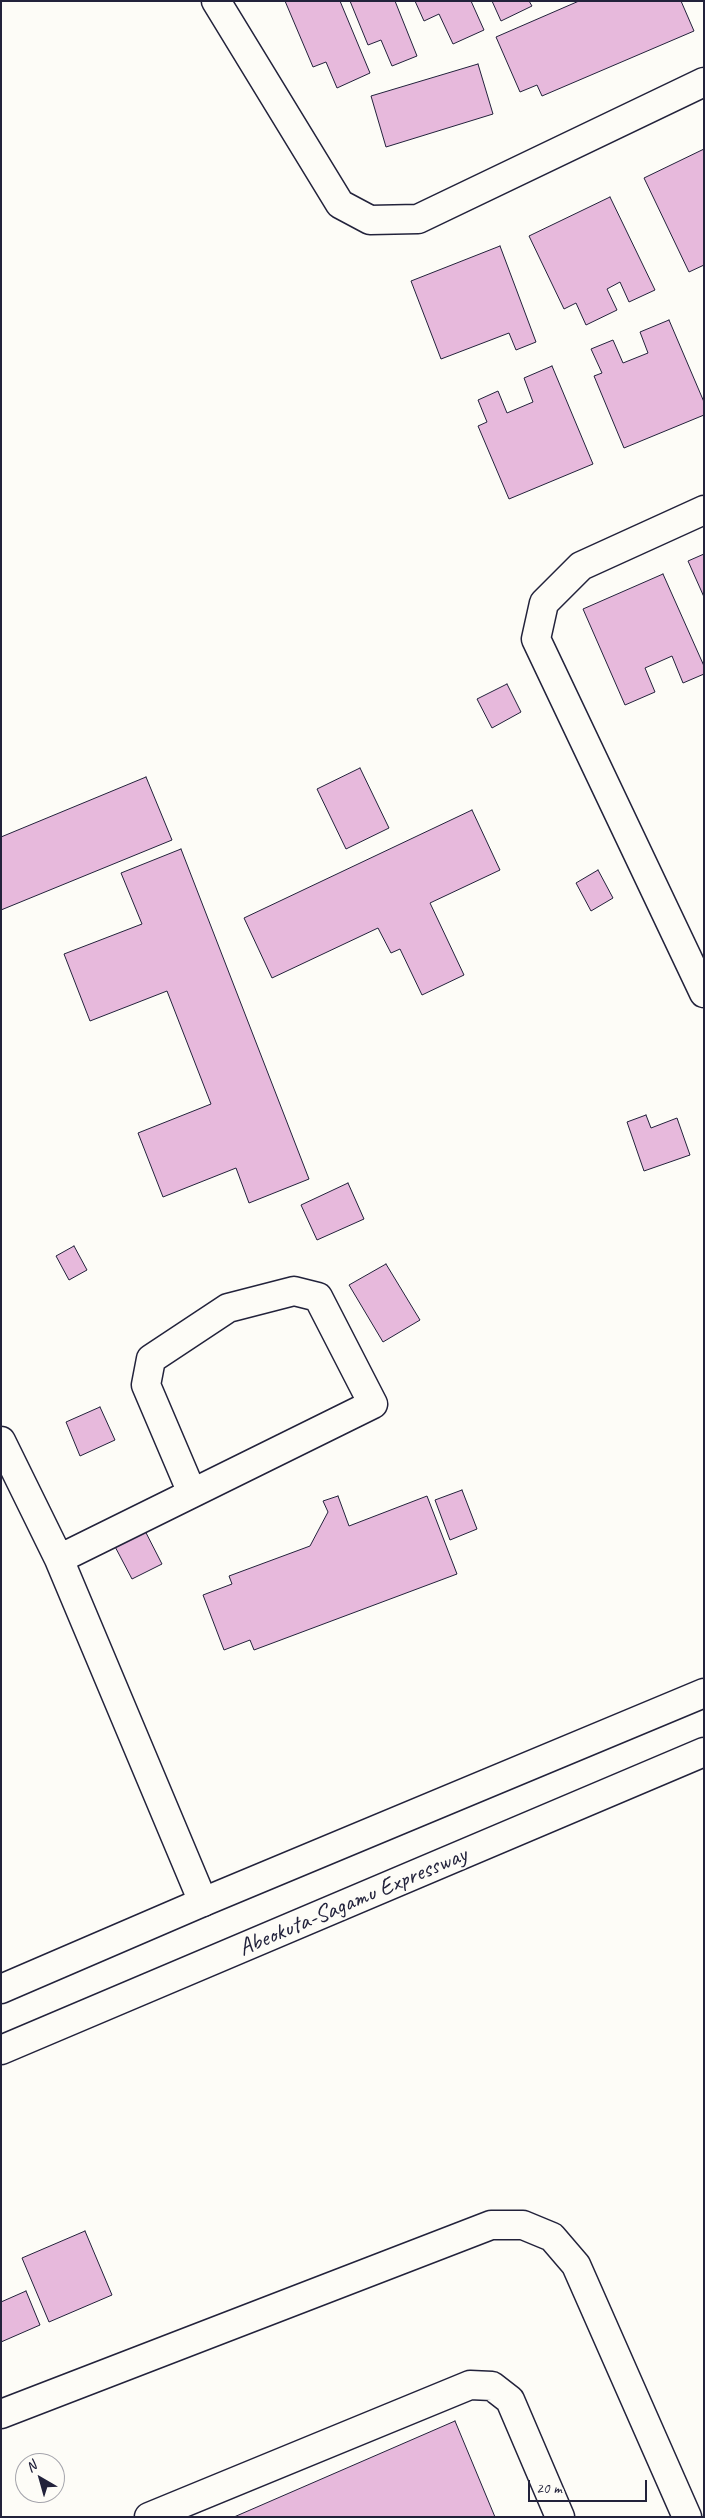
<!DOCTYPE html>
<html>
<head>
<meta charset="utf-8">
<style>
	body { margin:0 }
	#map { position:relative; width:705px; height:2518px; overflow:hidden; background:#fdfcf7; font-family:Caveat,sans-serif }
	canvas { display:block }
	.frame { position:absolute; inset:0; border:2px solid #22223b; pointer-events:none }
	.north { position:absolute; left:15px; top:2453px; width:50px; height:50px; box-sizing:border-box; background:#fdfcf7; border:1px solid #a5a5ac; border-radius:50%; rotate:322deg; font-size:14px; font-weight:700; line-height:20px; text-align:center; color:#22223b }
	.north::after { content:''; display:block; margin:auto; width:18px; height:22px; background:#22223b; clip-path:polygon(50% 0,100% 100%,50% 72%,0 100%) }
	.scale { position:absolute; left:528px; top:2480px; width:119px; height:22px; box-sizing:border-box; border:2px solid #22223b; border-top:0; padding-left:6px; font-size:15px; line-height:18px; white-space:nowrap; color:#22223b; -webkit-text-stroke:4px #fdfcf7; paint-order:stroke }
</style>
</head>
<body>
<div id="map">
<canvas width="705" height="2518"></canvas>
<div class="frame"></div>
<div class="north">N</div>
<div class="scale">20 m</div>
</div>
<script>
const ctx = document.querySelector('canvas').getContext('2d');
ctx.lineJoin = 'round';
function paint(path, color) { ctx.fillStyle = color; ctx.fill(path, 'evenodd'); }
const poly = rows => new Path2D(rows.map(r => 'M' + r).join(''));
function trace(path, color, width, dash) { ctx.strokeStyle = color; ctx.lineWidth = width; ctx.lineCap = dash ? 'butt' : 'round'; ctx.setLineDash(dash || []); ctx.stroke(path); }
function label(font, color, halo, rows, align = 'center') {
  ctx.font = font + ' Caveat,sans-serif'; ctx.lineWidth = 4; ctx.setLineDash([]); ctx.textBaseline = 'middle'; ctx.strokeStyle = halo; ctx.fillStyle = color; for (const [text, x, y, turn = 0] of rows) {
    ctx.save(); ctx.translate(x, y); ctx.rotate((+turn || 0) * Math.PI / 180); ctx.textAlign = isNaN(turn) ? turn : align; if (halo) ctx.strokeText(text, 0, 0); ctx.fillText(text, 0, 0); ctx.restore();
  }
}
const building = poly([
	[285,1,340,1,370,73,337,88,326,62,313,67,285,1],
	[350,1,395,1,417,56,392,66,381,40,368,45,350,1],
	[415,1,471,1,484,30,453,44,439,14,424,21,415,1],
	[492,1,529,1,532,6,501,21,492,1],
	[579,1,681,1,694,31,542,96,537,85,520,92,496,37,579,1],
	[478,64,493,114,386,147,371,96,478,64],
	[704,149,704,265,689,272,644,178,704,149],
	[610,197,655,290,629,302,620,282,607,289,617,310,586,325,576,303,564,309,529,236,610,197],
	[500,246,536,342,516,350,509,333,441,359,411,281,500,246],
	[669,320,704,402,704,415,624,448,594,376,602,373,591,349,613,340,623,363,648,353,640,332,669,320],
	[552,366,593,464,509,499,478,426,487,422,478,400,498,391,507,413,533,402,524,378,552,366],
	[704,554,704,597,688,561,704,554],
	[663,574,704,666,704,674,683,683,672,656,645,668,655,692,625,705,583,609,663,574],
	[507,684,521,712,492,728,477,699,507,684],
	[360,768,389,828,346,849,317,789,360,768],
	[146,777,172,840,1,910,1,837,146,777],
	[472,810,500,870,430,903,464,975,422,995,400,949,391,953,378,928,272,978,244,918,472,810],
	[181,849,309,1179,249,1203,236,1168,163,1197,138,1133,211,1104,167,991,90,1021,64,954,142,924,121,873,181,849],
	[598,870,613,898,591,911,576,883,598,870],
	[646,1115,651,1128,677,1118,690,1155,644,1171,627,1122,646,1115],
	[348,1183,364,1219,317,1240,301,1205,348,1183],
	[74,1246,87,1270,69,1280,56,1256,74,1246],
	[386,1264,420,1320,383,1342,349,1285,386,1264],
	[100,1407,115,1440,80,1456,66,1422,100,1407],
	[462,1490,477,1529,450,1540,435,1500,462,1490],
	[338,1496,349,1526,427,1496,457,1574,254,1650,250,1640,224,1650,203,1595,232,1584,229,1576,310,1546,328,1512,323,1501,338,1496],
	[141,1523,162,1564,132,1579,111,1539,141,1523],
	[85,2231,112,2295,49,2322,22,2258,85,2231],
	[26,2291,40,2325,1,2342,1,2302,26,2291],
	[455,2421,495,2517,234,2517,455,2421]
]);
paint(building, '#e7b9dc');
trace(building, '#22223b', 1);
const minor = poly([
	[216,1,340,204,370,220,418,219,704,82],
	[704,510,581,566,544,603,536,639,704,993],
	[1,1441,59,1559],
	[192,1493,146,1385,151,1359,228,1308,294,1291,318,1297,373,1404,59,1559,203,1902],
	[1,2414,491,2225,523,2225,552,2237,576,2265,687,2517],
	[149,2517,470,2385,492,2386,510,2400,560,2517]
]);
const highway = poly([
	[1,1989,203,1902,704,1693],
	[1,2050,704,1752]
]);
trace(minor, '#22223b', 31);
trace(highway, '#22223b', 31);
trace(minor, '#fdfcf7', 28);
trace(highway, '#fdfcf7', 28);
label('24px', '#22223b', '#fdfcf7', [
	["Abeokuta-Sagamu Expressway",353,1902,-23]
]);
</script>
</body>
</html>
